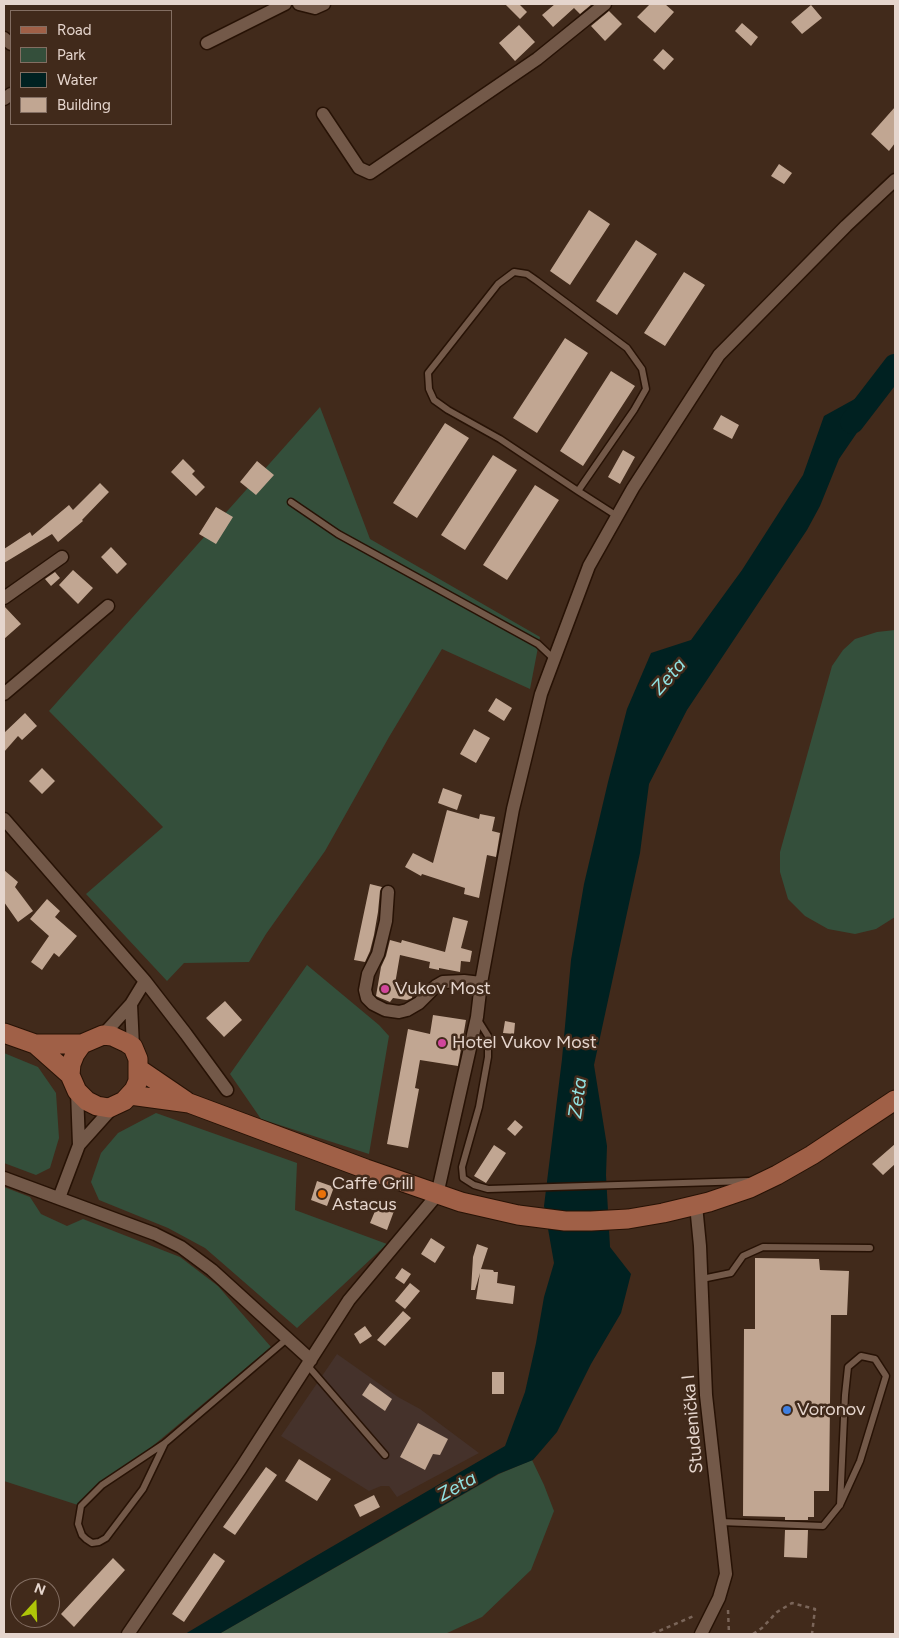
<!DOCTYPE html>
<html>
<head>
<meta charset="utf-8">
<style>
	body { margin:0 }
	#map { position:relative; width:899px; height:1638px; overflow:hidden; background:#412a1b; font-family:Figtree,sans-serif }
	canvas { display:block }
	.frame { position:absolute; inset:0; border:5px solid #e5d5cd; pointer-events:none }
	.legend { position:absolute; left:10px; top:10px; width:162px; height:115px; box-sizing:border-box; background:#412a1b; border:1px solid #836e62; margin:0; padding:6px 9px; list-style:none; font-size:15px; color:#e5d5cd }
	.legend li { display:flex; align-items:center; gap:10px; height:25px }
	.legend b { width:25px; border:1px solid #836e62 }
	.north { position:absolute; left:10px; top:1578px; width:50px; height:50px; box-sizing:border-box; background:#412a1b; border:1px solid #836e62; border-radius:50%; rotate:20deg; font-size:14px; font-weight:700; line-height:20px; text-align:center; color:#e5d5cd }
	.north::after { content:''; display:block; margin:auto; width:18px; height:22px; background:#afc508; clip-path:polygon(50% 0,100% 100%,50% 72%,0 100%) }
</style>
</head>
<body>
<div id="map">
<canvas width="899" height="1638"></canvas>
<div class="frame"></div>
<ul class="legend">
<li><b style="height:6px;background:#a06047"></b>Road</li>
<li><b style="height:14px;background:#344f3b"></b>Park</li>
<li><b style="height:14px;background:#002121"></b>Water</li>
<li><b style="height:14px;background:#c1a692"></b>Building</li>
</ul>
<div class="north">N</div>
</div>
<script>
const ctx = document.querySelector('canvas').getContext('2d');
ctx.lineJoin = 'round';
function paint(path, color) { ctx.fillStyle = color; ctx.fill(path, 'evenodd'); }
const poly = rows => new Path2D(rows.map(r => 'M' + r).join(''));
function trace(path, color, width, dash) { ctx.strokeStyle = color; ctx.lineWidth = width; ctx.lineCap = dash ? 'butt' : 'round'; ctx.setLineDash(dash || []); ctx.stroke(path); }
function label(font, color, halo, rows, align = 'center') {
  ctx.font = font + ' Figtree,sans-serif'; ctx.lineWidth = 5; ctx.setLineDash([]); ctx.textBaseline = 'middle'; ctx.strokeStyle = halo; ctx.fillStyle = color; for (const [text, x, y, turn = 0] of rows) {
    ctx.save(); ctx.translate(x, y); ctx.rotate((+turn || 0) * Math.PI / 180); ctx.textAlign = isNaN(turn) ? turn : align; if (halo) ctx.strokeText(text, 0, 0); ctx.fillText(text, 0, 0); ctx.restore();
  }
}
paint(poly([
	[337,1354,398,1397,420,1409,479,1453,397,1497,389,1486,381,1486,369,1491,281,1436]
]), '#45322b');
paint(poly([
	[320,407,370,539,540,637,530,689,442,649,389,737,325,851,266,934,249,962,184,963,167,981,86,894,163,827,49,711],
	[895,630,895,917,876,929,855,934,828,929,805,916,788,899,780,872,780,852,832,666,843,650,855,639,877,632],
	[307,965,379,1025,389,1036,369,1154,261,1119,230,1074],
	[4,1053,38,1067,56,1093,59,1138,50,1168,36,1175,4,1163],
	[156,1113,297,1163,295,1210,387,1244,297,1328,205,1248,168,1228,99,1200,91,1182,101,1153,118,1133],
	[4,1187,30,1197,41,1214,67,1226,83,1219,180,1257,218,1286,271,1347,81,1506,4,1481],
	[532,1460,544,1485,554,1511,531,1570,482,1617,445,1634,219,1634,499,1474]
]), '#344f3b');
paint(poly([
	[862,395,872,395,878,402,839,459,820,506,807,530,687,710,649,784,640,853,594,1065,607,1146,606,1175,610,1247,631,1274,621,1313,591,1364,557,1432,533,1460,498,1474,219,1634,185,1634,309,1560,505,1446,525,1392,536,1343,544,1297,554,1263,544,1206,562,1059,571,960,584,884,608,782,627,709,651,653,691,640,742,570,803,475,824,416]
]), '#002121');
trace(poly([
	[852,422,895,366]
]), '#002121', 24);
paint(poly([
	[505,4,519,4,527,12,520,19],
	[555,4,592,4,580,14,574,8,553,27,542,15],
	[650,4,665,4,674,12,655,33,637,17],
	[811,5,822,18,802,34,791,22],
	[609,11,622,24,605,41,591,26],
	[742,23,758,37,751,46,735,31],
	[519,25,535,42,515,61,499,43],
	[663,49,674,59,664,70,653,60],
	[895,107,895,143,889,151,871,134],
	[779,164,792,173,784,184,771,176],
	[589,210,610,224,570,285,550,271],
	[636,240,657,254,617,315,596,301],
	[684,272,705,285,665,346,644,333],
	[565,338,588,353,537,433,513,418],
	[611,371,635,386,583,466,560,451],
	[721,415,739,425,732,439,713,429],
	[445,423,469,438,417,518,393,503],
	[623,450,635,457,620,484,608,477],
	[493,455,517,470,465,550,441,535],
	[183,459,195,471,192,474,205,487,196,496,171,472],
	[257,461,274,475,256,495,240,482],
	[100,483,109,492,82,520,83,521,58,542,52,534,4,563,4,549,30,532,32,536,69,505,73,510],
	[535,485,559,500,507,580,483,565],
	[216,507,233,517,216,544,199,534],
	[111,547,127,564,117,574,101,557],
	[73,570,93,588,78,604,59,585],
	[55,572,60,578,51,586,45,579],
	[4,606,21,624,4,639],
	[496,698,512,708,504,721,488,711],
	[25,713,37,726,22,740,18,736,4,752,4,733],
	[474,729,490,738,476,763,460,754],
	[42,768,55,781,42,794,29,781],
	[443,788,462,795,457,810,438,803],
	[447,810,479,819,480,814,495,817,492,831,500,833,496,857,487,855,479,898,464,894,465,888,422,874,421,876,405,867,413,853,433,863],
	[4,870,18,882,15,887,33,911,18,922,4,902],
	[370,884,382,887,380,891,378,912,374,935,370,951,365,962,354,960],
	[47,899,60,911,55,917,77,936,59,957,54,953,42,970,31,962,49,936,30,919],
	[453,917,468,921,461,948,472,951,470,962,461,961,460,972,439,968,439,970,429,968,430,962,400,955,395,984,413,987,412,998,407,1000,393,998,390,1002,378,997,376,996,381,967,386,956,390,940,401,943,402,940,445,952],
	[225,1001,242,1020,224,1037,206,1018],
	[433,1015,466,1020,458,1066,420,1060,415,1088,419,1089,408,1148,387,1144,408,1029,430,1034],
	[505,1021,515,1023,514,1034,503,1033],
	[515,1120,523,1127,515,1136,507,1129],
	[895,1144,895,1164,883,1175,872,1164],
	[494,1145,506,1153,486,1183,474,1176],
	[317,1181,334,1187,327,1206,311,1200],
	[378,1204,394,1211,387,1230,370,1223],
	[431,1238,445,1247,435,1263,421,1254],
	[477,1244,488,1248,481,1269,493,1270,494,1272,498,1272,497,1283,515,1286,513,1304,476,1299,480,1273,475,1290,471,1290,473,1257],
	[755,1258,819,1259,820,1270,849,1271,847,1315,831,1315,829,1491,814,1491,814,1517,808,1517,808,1520,785,1520,785,1517,743,1516,744,1329,755,1329],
	[402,1268,411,1274,404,1284,395,1278],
	[410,1283,420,1291,405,1309,395,1301],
	[403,1311,411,1318,385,1346,377,1340],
	[365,1326,372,1336,360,1344,354,1334],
	[492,1372,504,1372,504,1394,492,1394],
	[370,1383,392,1399,385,1411,362,1395],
	[418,1423,448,1439,440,1455,433,1454,425,1470,400,1457],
	[299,1459,331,1479,317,1501,285,1481],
	[266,1467,277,1475,235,1535,223,1527],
	[374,1495,380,1507,360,1517,354,1505],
	[785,1530,808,1530,807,1558,784,1557],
	[214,1553,225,1561,184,1622,172,1614],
	[113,1558,125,1570,74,1627,61,1614]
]), '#c1a692');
const service = poly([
	[578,491,634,410,646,389,642,369,627,348,537,281,527,274,514,272,498,284,428,373,429,389,434,400,448,410,500,439,578,491,617,516],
	[291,502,338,534,538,644,554,659],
	[478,1020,488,1036,488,1057,479,1107,462,1167,463,1178,474,1185,488,1189,748,1181],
	[702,1279,731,1273,743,1256,763,1247,870,1248],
	[308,1366,385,1455],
	[165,1443,143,1489,106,1538,99,1542,92,1543,86,1539,82,1535,78,1524,81,1506,102,1485,165,1443,288,1338],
	[720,1522,823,1526,840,1505,860,1461,886,1376,875,1359,861,1356,848,1367,845,1395,840,1505]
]);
const minor = poly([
	[299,4,315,8,324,4],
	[4,38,11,44],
	[207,43,285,4],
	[4,99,11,94],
	[323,114,359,168,370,173,537,59,605,4],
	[4,598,62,557],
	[4,694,108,606],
	[4,819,145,981,131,1004,103,1035],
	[388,892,386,921,378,954,368,974,365,990,367,998,373,1004,385,1010,399,1012,407,1010,419,1003,436,986,443,982,464,981,481,983],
	[145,981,186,1034,227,1090],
	[131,1004,133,1047],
	[77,1091,79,1145],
	[4,1178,155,1234,181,1247,212,1270,311,1360],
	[59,1198,79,1145,114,1106],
	[696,1205,700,1246,706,1395,726,1574,719,1598,701,1634],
	[128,1634,241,1468,349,1300,437,1195,477,1017,481,983,513,809,541,694,589,566,633,488,719,355,846,226,895,180]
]);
const primary = poly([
	[4,1033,35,1044,82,1044,103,1035,112,1036,127,1043,133,1047,138,1059,138,1081,134,1090,124,1101,109,1108,97,1106,87,1101,77,1091,70,1075,71,1064,75,1054,82,1044],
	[35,1044,70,1075],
	[139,1069,186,1101],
	[130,1095,189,1103,366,1169,461,1202,518,1215,565,1221,591,1221,628,1219,663,1213,709,1202,750,1188,777,1175,812,1155,895,1100]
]);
trace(service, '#271205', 9);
trace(minor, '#271205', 15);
trace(primary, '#271205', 21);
trace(poly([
	[728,1610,729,1634],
	[652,1634,696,1615],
	[753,1634,762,1628,777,1612,792,1603,815,1609,812,1634]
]), '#7a6559', 2.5, [4, 4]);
trace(service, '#735949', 6);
trace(minor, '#735949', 12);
trace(primary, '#a06047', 19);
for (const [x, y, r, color] of [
	[385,989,5,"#d1479c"],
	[442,1043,5,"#d1479c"],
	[322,1194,5,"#e8710a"],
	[787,1410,5,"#3f7fe0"]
]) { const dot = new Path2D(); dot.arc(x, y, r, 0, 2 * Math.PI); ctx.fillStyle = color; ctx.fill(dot); trace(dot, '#412a1b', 2); }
label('18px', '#e5d5cd', '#412a1b', [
	["Vukov Most",395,989],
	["Hotel Vukov Most",452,1043],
	["Caffe Grill",332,1184],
	["Astacus",332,1205],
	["Voronov",797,1410]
], 'left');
label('18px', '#e5d5cd', '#412a1b', [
	["Studenička I",693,1424,-95]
]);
label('italic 19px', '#91e2e2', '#412a1b', [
	["Zeta",669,677,-49],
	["Zeta",578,1098,-82],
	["Zeta",457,1487,-29]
]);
</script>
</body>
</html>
